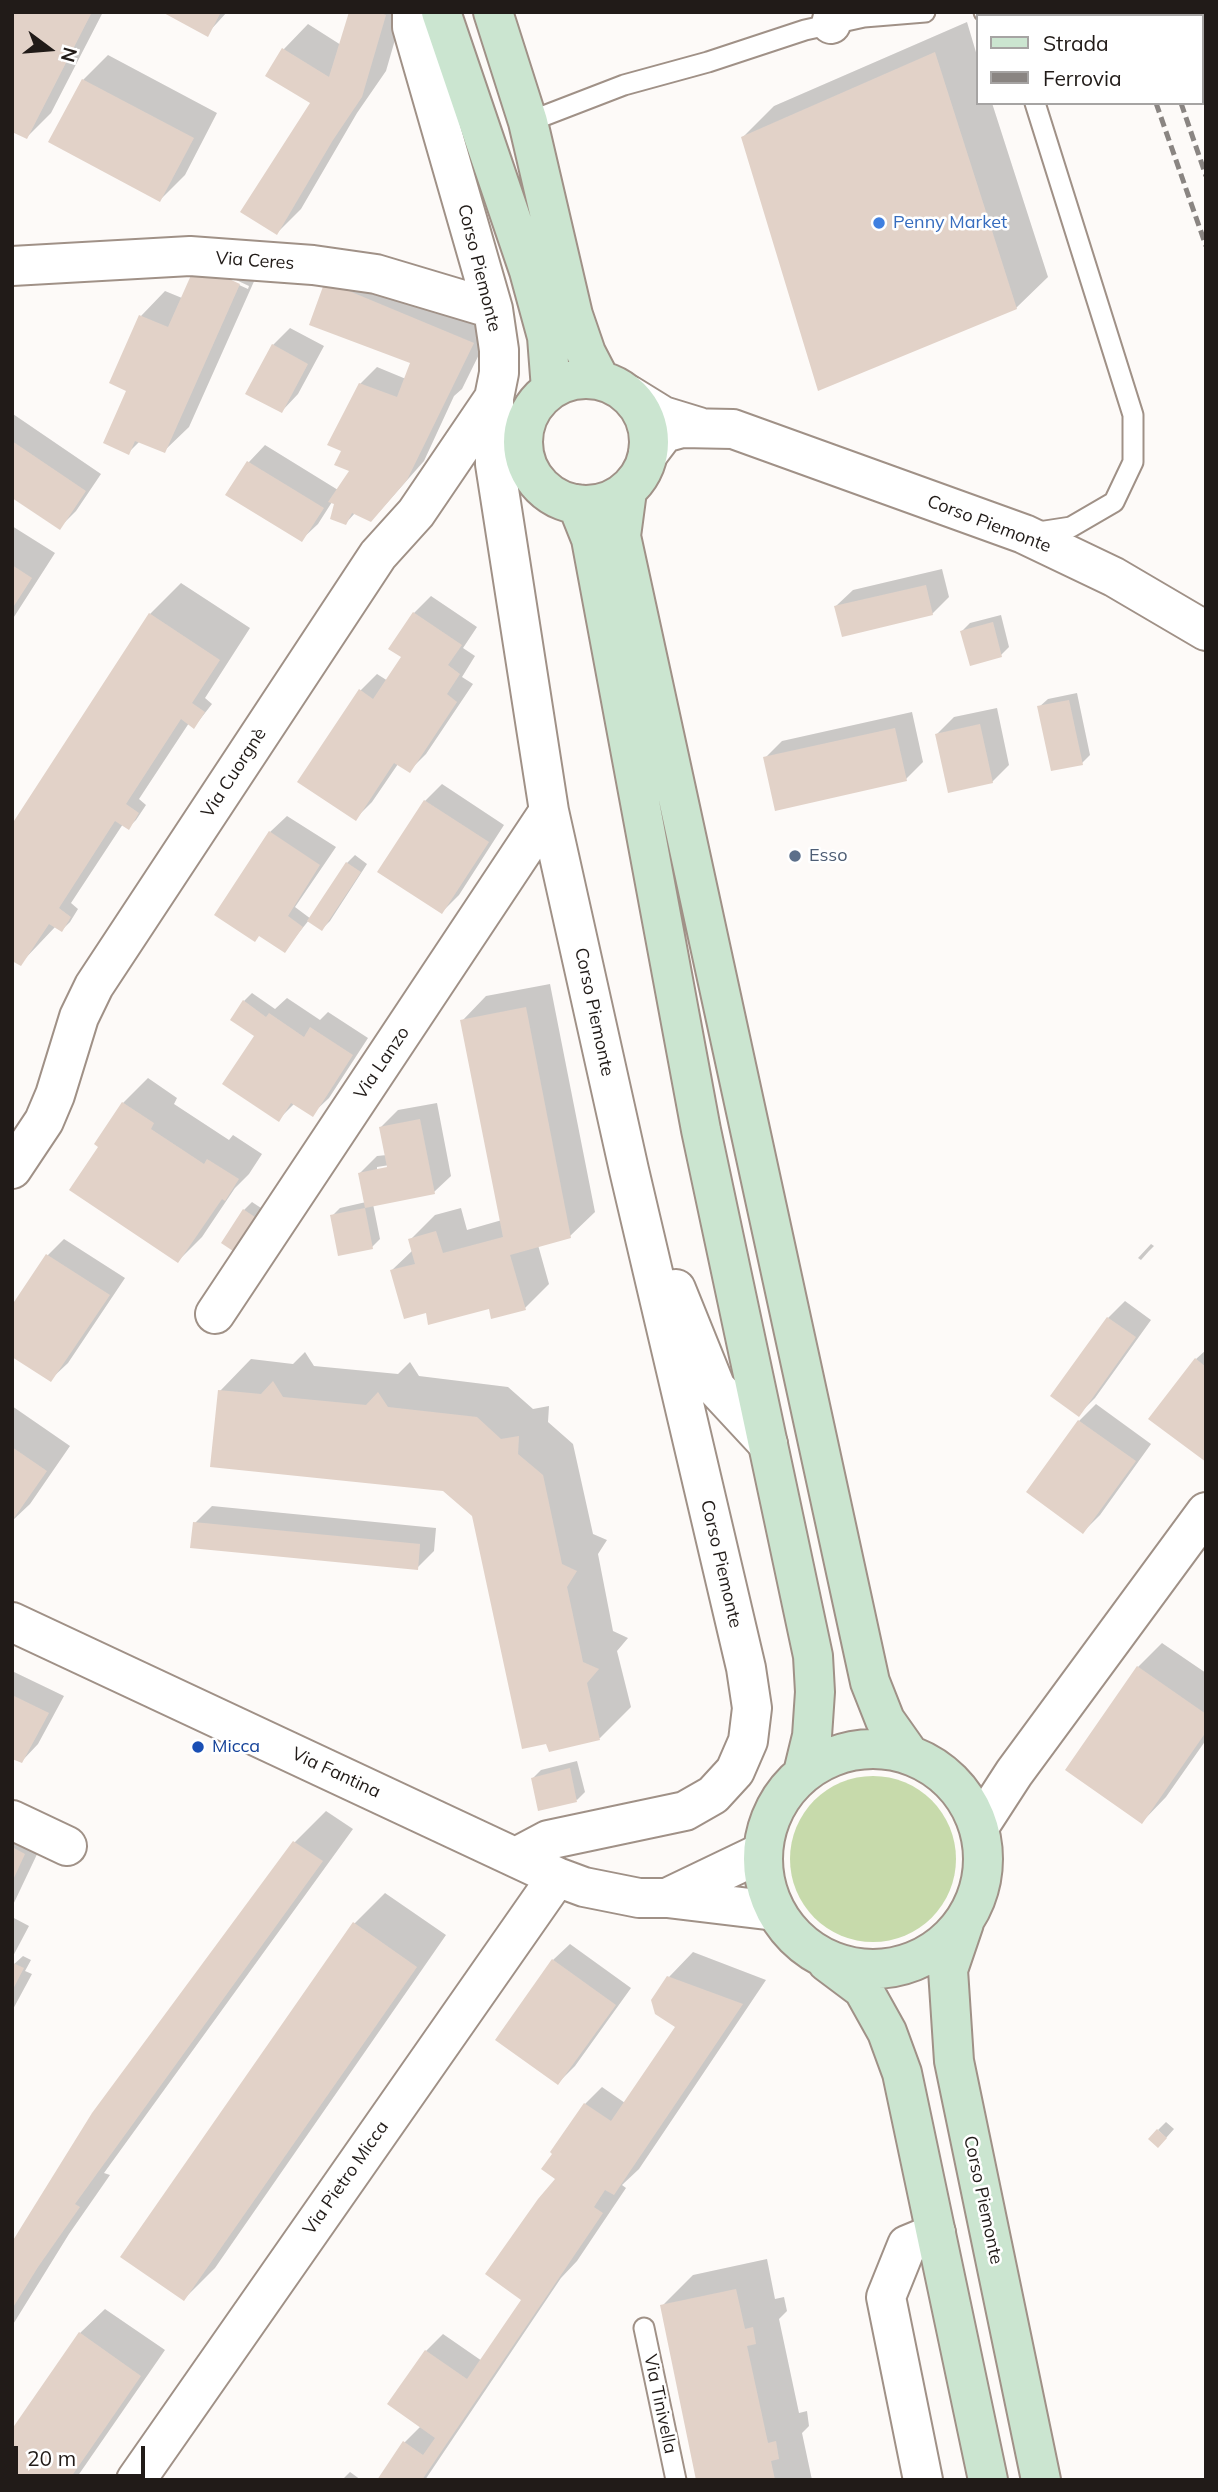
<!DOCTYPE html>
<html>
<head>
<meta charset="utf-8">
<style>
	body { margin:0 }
	#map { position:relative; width:1218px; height:2492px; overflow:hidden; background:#fdfaf8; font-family:Mulish,sans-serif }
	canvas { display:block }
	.frame { position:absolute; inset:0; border:14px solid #211b18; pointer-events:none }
	.legend { position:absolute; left:976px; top:14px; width:228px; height:91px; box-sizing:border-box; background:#fff; border:2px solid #a6a4a3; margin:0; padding:9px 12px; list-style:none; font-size:21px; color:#211b18 }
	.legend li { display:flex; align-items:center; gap:14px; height:35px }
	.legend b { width:35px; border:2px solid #a6a4a3 }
	.north { position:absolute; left:14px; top:14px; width:70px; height:70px; -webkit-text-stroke:5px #fff; paint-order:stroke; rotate:106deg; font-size:19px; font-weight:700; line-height:28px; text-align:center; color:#211b18 }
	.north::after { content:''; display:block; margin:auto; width:24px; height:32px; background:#211b18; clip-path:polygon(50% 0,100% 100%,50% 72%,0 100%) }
	.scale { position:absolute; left:14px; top:2446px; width:131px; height:32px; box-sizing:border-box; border:4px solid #211b18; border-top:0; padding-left:9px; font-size:21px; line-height:24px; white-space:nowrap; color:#211b18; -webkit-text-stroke:5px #fff; paint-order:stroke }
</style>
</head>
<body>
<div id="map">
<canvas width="1218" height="2492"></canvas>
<div class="frame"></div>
<ul class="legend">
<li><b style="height:9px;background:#cbe5d0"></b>Strada</li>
<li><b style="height:9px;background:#8a8582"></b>Ferrovia</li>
</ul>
<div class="north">N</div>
<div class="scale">20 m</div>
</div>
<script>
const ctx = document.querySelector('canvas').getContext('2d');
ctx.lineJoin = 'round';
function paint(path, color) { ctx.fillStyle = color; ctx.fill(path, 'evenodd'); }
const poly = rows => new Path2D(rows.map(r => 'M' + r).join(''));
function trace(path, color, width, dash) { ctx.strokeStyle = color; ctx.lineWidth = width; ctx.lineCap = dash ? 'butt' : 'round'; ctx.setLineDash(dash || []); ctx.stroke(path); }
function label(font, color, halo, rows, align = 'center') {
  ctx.font = font + ' Mulish,sans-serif'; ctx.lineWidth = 5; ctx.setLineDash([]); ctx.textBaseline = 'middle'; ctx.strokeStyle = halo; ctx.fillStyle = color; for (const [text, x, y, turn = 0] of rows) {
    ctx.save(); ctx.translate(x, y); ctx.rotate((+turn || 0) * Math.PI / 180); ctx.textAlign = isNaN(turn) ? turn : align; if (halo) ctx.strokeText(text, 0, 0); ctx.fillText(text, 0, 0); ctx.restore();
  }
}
paint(poly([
	'790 1859a83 83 0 1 1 166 0a83 83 0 1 1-166 0Z'
]), '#c7daab');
paint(poly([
	[12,12,103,12,51,113,27,137],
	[166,12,227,12,207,34],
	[351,12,403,12,386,71,357,113,301,209,277,233,313,103,268,75,284,49,308,24,341,45],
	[967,22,978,59,978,103,992,103,1048,277,1016,308,743,137,774,106],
	[108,55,217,113,185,175,160,200,83,80],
	[222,240,264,259,189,427,164,451,140,441,128,453,105,442,128,390,111,383,141,316,165,291,182,298,198,265],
	[206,266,249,286,248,289,206,270],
	[327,282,497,318,462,389,454,396,424,461,379,512,355,513,346,523,336,503,332,502,318,524,301,540,228,494,249,462,265,445,338,490,351,470,343,450,360,384,377,367,406,379,412,362],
	[290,328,324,346,298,394,282,411,273,345],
	[13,414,101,474,76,511,59,528,12,495],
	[12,526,55,553,12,620],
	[942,569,949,597,932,614,836,606,853,590],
	[181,583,250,628,205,698,212,704,194,727,189,723,139,799,146,805,136,820,128,828,123,824,71,903,78,909,70,922,62,930,56,926,20,964,150,614],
	[431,596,477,627,463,648,475,656,462,677,473,684,426,754,409,771,398,764,372,802,355,819,360,691,377,674,388,681,404,657,414,613],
	[1001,615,1009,647,1001,655,962,631,970,623],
	[1077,693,1090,755,1082,763,1039,707,1048,699],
	[997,708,1009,765,992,782,937,734,954,717],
	[912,712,923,762,906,779,765,758,782,741],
	[442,784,504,825,459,895,442,912,425,801],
	[287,816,336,847,295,907,311,919,347,863,355,855,367,864,330,921,322,929,309,920,285,950,270,832],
	[550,984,595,1212,570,1236,538,1245,549,1284,525,1308,490,1307,427,1311,392,1270,413,1250,410,1240,435,1215,461,1208,467,1230,502,1220,462,1021,486,996],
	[252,993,275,1009,287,998,320,1020,328,1012,368,1038,329,1098,312,1114,295,1103,279,1119,256,1035,244,1001],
	[148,1078,177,1098,174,1104,229,1140,233,1135,262,1154,249,1174,235,1188,202,1237,178,1261,101,1147,96,1144,123,1103],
	[437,1103,451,1176,434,1192,373,1204,380,1239,372,1247,332,1216,340,1208,366,1202,360,1173,377,1156,387,1155,381,1127,398,1110],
	[396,1164,396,1167,377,1171,377,1167],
	[252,1202,264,1210,235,1251,244,1210],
	[64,1239,125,1278,68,1363,51,1379,48,1255],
	[1151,1244,1154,1246,1149,1251,1141,1260,1138,1258],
	[1125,1301,1151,1320,1095,1398,1079,1414,1052,1396,1108,1318],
	[1206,1350,1206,1459,1196,1359],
	[305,1352,314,1366,398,1374,410,1362,419,1376,508,1387,533,1409,549,1406,548,1422,573,1444,593,1534,607,1540,598,1554,613,1631,628,1638,617,1651,631,1707,600,1738,550,1750,474,1515,444,1489,220,1391,251,1359,293,1364],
	[1096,1404,1151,1444,1100,1515,1083,1532,1029,1492,1079,1421],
	[12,1406,70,1446,30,1504,12,1521],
	[212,1506,436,1528,434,1551,417,1568,195,1523],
	[1162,1643,1206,1673,1206,1740,1166,1797,1142,1822,1138,1667],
	[12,1671,64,1696,38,1744,22,1761,12,1757],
	[577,1761,585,1792,577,1800,533,1778,541,1770],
	[12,1811,49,1829,12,1907],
	[326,1811,353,1829,104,2173,110,2175,69,2234,12,2326,12,2246,93,2114,295,1842],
	[385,1893,446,1935,215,2268,184,2299,354,1924],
	[12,1917,29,1926,12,1958],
	[570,1944,631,1988,575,2066,558,2083,553,1960],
	[693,1952,766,1980,639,2169,622,2185,626,2188,577,2261,561,2278,425,2480,379,2480,404,2443,421,2426,426,2351,443,2334,482,2361,524,2300,557,2179,555,2154,552,2152,585,2104,602,2087,625,2103,678,2027,669,1977],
	[23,1956,31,1960,25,1971,32,1974,12,2011,12,1966],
	[1166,2122,1174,2129,1166,2138,1158,2130],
	[767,2259,775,2299,784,2297,787,2311,779,2319,799,2413,807,2411,809,2426,802,2433,812,2480,698,2480,662,2306,693,2275],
	[105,2309,165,2350,75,2480,14,2480,80,2333],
	[350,2472,361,2480,342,2480]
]), '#0003');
paint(poly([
	[12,12,92,12,27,139,12,132],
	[162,12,221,12,208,37],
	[349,12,378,12,386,15,362,97,333,140,277,235,240,212,310,103,265,76,282,48,329,77],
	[935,52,1017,309,818,391,741,137],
	[82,79,194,138,160,202,48,142],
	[196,264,240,284,165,453,135,441,129,455,103,443,126,391,109,383,139,315,168,327],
	[325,281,474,343,407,480,371,522,352,513,346,525,330,519,334,504,328,502,349,471,334,465,341,451,327,445,359,383,397,397,410,363,309,325],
	[272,344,308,364,282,413,245,394],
	[12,441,86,491,60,530,12,498],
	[247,461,324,508,302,542,225,495],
	[12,565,32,578,12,609],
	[926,585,933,615,842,637,834,606],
	[413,612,462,645,448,665,460,674,447,694,457,702,410,773,394,763,356,821,297,782,359,689,373,699,401,657,388,649],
	[149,613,220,660,192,703,205,712,194,729,181,719,126,804,139,813,129,830,115,821,59,908,71,917,62,932,49,924,21,966,12,961,12,824],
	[993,622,1002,657,970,666,960,631],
	[1069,700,1083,765,1051,771,1037,706],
	[980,724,993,783,948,793,935,734],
	[895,728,907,781,775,811,763,757],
	[424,800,489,842,442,914,377,872],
	[269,831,320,865,288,916,303,927,285,953,259,936,255,942,214,915],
	[346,862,361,872,322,931,307,921],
	[243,1000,266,1017,269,1013,304,1037,310,1027,353,1055,313,1117,291,1103,279,1122,222,1084,254,1036,230,1020],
	[526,1007,571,1238,510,1255,526,1310,491,1319,489,1309,428,1325,426,1313,404,1319,390,1270,415,1264,408,1239,436,1231,443,1253,503,1237,460,1020],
	[122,1102,154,1123,151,1129,204,1164,207,1159,239,1179,225,1201,222,1199,178,1263,69,1190,98,1147,94,1144],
	[420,1119,435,1194,365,1208,358,1173,387,1167,379,1127],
	[365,1208,373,1249,338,1256,330,1215],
	[243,1209,258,1219,236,1253,221,1243],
	[46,1254,110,1295,51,1382,12,1357,12,1305],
	[1107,1317,1136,1337,1079,1417,1050,1396],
	[1195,1358,1206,1367,1206,1462,1148,1419],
	[273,1381,283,1397,366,1405,378,1392,388,1407,477,1417,501,1439,519,1436,518,1454,543,1475,562,1564,577,1571,567,1587,583,1662,599,1669,587,1683,600,1740,549,1752,546,1744,522,1749,472,1516,443,1491,210,1467,218,1390,261,1394],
	[1078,1420,1136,1461,1083,1534,1026,1492],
	[12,1447,47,1471,12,1521],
	[193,1522,420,1544,418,1570,190,1548],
	[1137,1666,1206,1714,1206,1732,1142,1824,1065,1770],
	[12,1695,49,1713,22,1763,12,1759],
	[570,1768,577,1802,538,1811,531,1778],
	[293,1841,323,1861,75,2204,80,2207,38,2267,12,2309,12,2242,20,2229,92,2113],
	[12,1847,25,1854,12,1882],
	[353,1922,417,1967,184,2301,120,2257],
	[552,1959,616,2005,558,2085,495,2040],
	[13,1963,24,1968,12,1991,12,1965],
	[667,1976,743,2004,614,2195,605,2190,594,2207,603,2213,422,2480,377,2480,403,2441,423,2455,435,2438,387,2404,425,2350,467,2379,521,2300,485,2274,538,2199,555,2179,541,2169,552,2154,550,2152,584,2103,611,2121,675,2027,655,2014,651,2000],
	[1157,2129,1167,2138,1158,2148,1148,2139],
	[736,2289,745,2329,753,2327,756,2344,747,2346,768,2443,776,2441,779,2459,771,2461,775,2480,696,2480,660,2305],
	[79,2332,141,2376,69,2480,12,2480,12,2429]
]), '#e2d2c8');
const lane = poly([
	[984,12,990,16],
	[528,122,624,85,708,62,805,30,864,17,925,12],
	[1032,533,1071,527,1114,502,1133,462,1133,415,1035,103],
	[644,2328,676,2480]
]);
const street = poly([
	[412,12,412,27,493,309,499,350,499,373,494,398,495,464,549,811,629,1170,746,1668,752,1708,748,1741,735,1771,713,1795,685,1811,548,1840,516,1857],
	[831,24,834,12],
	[12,266,190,256,313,265,376,274,493,309],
	[629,395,663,416,699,427],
	[648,454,664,433,682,428,733,429,1024,534,1114,577,1206,631],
	[12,1169,44,1121,55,1095,79,1017,94,986,378,555,416,513,494,398],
	[676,1289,716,1388,768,1444],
	[215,1314,549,811],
	[12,1622,557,1877,584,1887,639,1898,667,1898,775,1911],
	[12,1820,67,1846],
	[979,1827,1014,1773,1206,1512],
	[667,1898,763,1852],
	[136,2480,557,1877],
	[923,2480,886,2297,907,2245,936,2233]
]);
const secondary = poly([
	[441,12,529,271,547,337,551,389],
	[493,12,528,122,573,315,586,353,600,380],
	'523 442a63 63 0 1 1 126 0a63 63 0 1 1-126 0Z',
	[627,491,621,536,870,1682,885,1720,909,1754],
	[577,504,591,539,701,1130,813,1656,815,1692,812,1736,803,1773],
	'763 1859a110 110 0 1 1 220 0a110 110 0 1 1-220 0Z',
	[964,1923,948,1970,954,2061,1041,2480],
	[827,1962,863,1989,887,2032,902,2073,988,2480]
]);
trace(lane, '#a09187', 23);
trace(street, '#a09187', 42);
trace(secondary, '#a09187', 42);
trace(lane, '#fff', 19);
trace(street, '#fff', 38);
trace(secondary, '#cbe5d0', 38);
trace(poly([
	[1125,12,1126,16],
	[1150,12,1151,16],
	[1156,103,1206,246],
	[1181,103,1206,176]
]), '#8a8582', 5, [10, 5]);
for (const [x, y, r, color] of [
	[879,223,7,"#3f7fe0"],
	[795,856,7,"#5c6f8a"],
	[198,1747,7,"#1a4fb4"]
]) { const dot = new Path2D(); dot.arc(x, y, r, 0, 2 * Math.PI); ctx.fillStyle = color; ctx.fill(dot); trace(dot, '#fff', 2.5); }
label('18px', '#366cbe', '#fff', [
	["Penny Market",893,223]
], 'left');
label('18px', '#211b18', '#fff', [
	["Via Ceres",255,261,4],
	["Corso Piemonte",479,268,76],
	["Corso Piemonte",989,524,21],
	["Via Cuorgnè",234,773,-57],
	["Corso Piemonte",594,1012,78],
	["Via Lanzo",382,1063,-56],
	["Corso Piemonte",721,1564,77],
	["Via Fantina",336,1773,25],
	["Via Pietro Micca",346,2178,-55],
	["Corso Piemonte",983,2200,78],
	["Via Tinivella",660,2404,78]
]);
label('18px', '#4e5e75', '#fff', [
	["Esso",809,856]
], 'left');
label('18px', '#164399', '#fff', [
	["Micca",212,1747]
], 'left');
</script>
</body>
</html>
